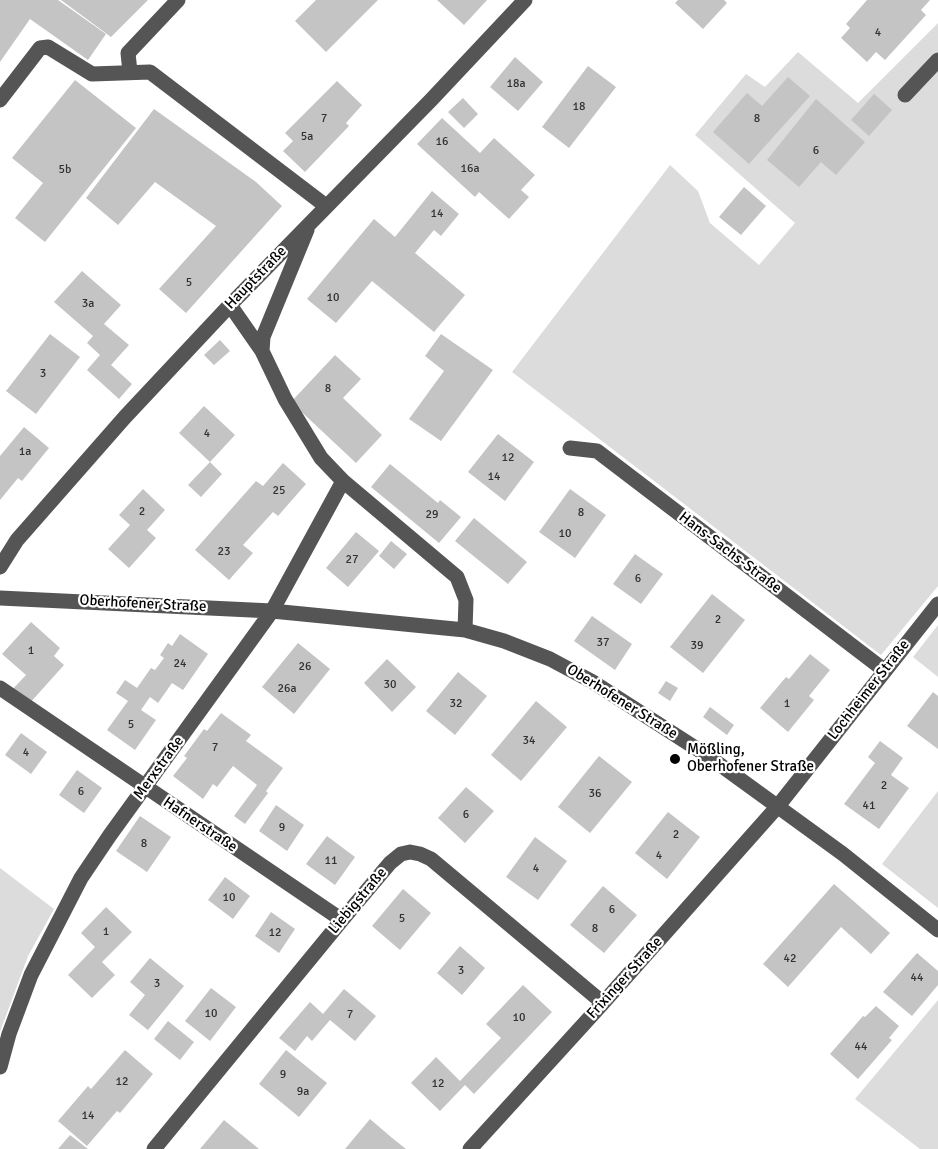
<!DOCTYPE html>
<html>
<head>
<meta charset="utf-8">
<style>
	body { margin:0 }
	canvas { display:block; background:#fff }
</style>
</head>
<body>
<canvas width="938" height="1149"></canvas>
<script>
const ctx = document.querySelector('canvas').getContext('2d');
ctx.lineJoin = 'round';
function paint(path, color) { ctx.fillStyle = color; ctx.fill(path, 'evenodd'); }
const poly = rows => new Path2D(rows.map(r => 'M' + r).join(''));
function trace(path, color, width, dash) { ctx.strokeStyle = color; ctx.lineWidth = width; ctx.lineCap = dash ? 'butt' : 'round'; ctx.setLineDash(dash || []); ctx.stroke(path); }
function label(font, color, halo, rows, align = 'center') {
  ctx.font = font + ' Signika,sans-serif'; ctx.lineWidth = 4.5; ctx.setLineDash([]); ctx.textBaseline = 'middle'; ctx.strokeStyle = halo; ctx.fillStyle = color; for (const [text, x, y, turn = 0] of rows) {
    ctx.save(); ctx.translate(x, y); ctx.rotate((+turn || 0) * Math.PI / 180); ctx.textAlign = isNaN(turn) ? turn : align; if (halo) ctx.strokeText(text, 0, 0); ctx.fillText(text, 0, 0); ctx.restore();
  }
}
paint(poly([
	[938,23,938,586,881,655,512,372,670,165,698,191,710,223,759,265,795,223,695,135,746,74,765,87,798,52,858,103],
	[938,625,938,677,913,657],
	[938,791,938,908,882,864],
	[0,868,54,909,28,956,0,1032],
	[938,1000,938,1149,920,1149,855,1099]
]), '#dcdcdc');
paint(poly([
	[0,0,58,0,106,34,88,60,30,19,0,62],
	[61,0,148,0,111,37],
	[316,0,378,0,326,52,295,21],
	[437,0,487,0,464,25],
	[678,0,724,0,727,3,703,29,675,3],
	[867,0,930,0,921,10,926,15,885,60,876,52,867,62,841,38,850,28,846,24],
	[515,57,543,82,518,111,490,87],
	[588,66,616,87,569,148,542,127],
	[788,77,810,96,749,164,713,132,747,93,762,106],
	[75,80,136,128,45,242,15,218,43,183,12,158],
	[337,81,362,105,346,123,349,126,305,172,283,151,293,141,285,133],
	[874,94,892,110,869,136,851,120],
	[463,98,478,114,464,128,448,112],
	[816,99,865,142,836,175,821,162,799,187,767,160],
	[154,109,256,182,282,206,186,313,159,289,216,226,155,182,118,225,86,198],
	[442,118,480,153,494,138,535,175,521,190,529,197,509,219,479,192,475,197,417,144],
	[744,187,766,206,741,235,719,217],
	[432,191,459,214,441,236,434,230,415,253,465,295,434,332,372,281,336,323,307,299,374,219,395,237],
	[82,271,121,305,104,324,129,345,111,365,132,384,119,399,87,370,100,355,87,343,93,336,54,302],
	[50,334,80,357,36,414,6,391],
	[441,334,493,370,441,441,409,419,444,371,425,356],
	[220,340,230,351,214,365,204,355],
	[335,355,361,379,343,398,382,435,356,463,291,402],
	[204,406,235,435,210,462,179,433],
	[24,427,49,448,22,481,18,478,0,500,0,456],
	[498,434,534,462,505,501,468,472],
	[210,462,222,474,201,497,188,485],
	[283,463,306,484,278,516,273,512,243,545,253,553,229,580,195,550,256,481,263,486],
	[390,464,438,503,440,500,461,517,439,543,371,487],
	[143,489,165,510,147,530,156,538,129,568,108,549,130,525,119,515],
	[570,489,606,515,575,558,539,532],
	[474,518,527,562,508,584,455,541],
	[356,532,379,551,348,587,326,568],
	[391,541,407,554,394,569,379,556],
	[635,554,663,574,641,604,613,584],
	[712,594,745,620,703,673,670,647],
	[592,616,632,644,615,670,574,641],
	[31,622,60,648,54,656,64,665,29,704,11,691,26,675,2,654],
	[180,634,208,654,183,690,172,683,158,703,150,697,141,710,156,720,135,750,107,730,128,701,116,693,125,680,137,688,151,668,155,670,164,658,160,655,168,643,172,646],
	[298,643,330,669,294,714,262,687],
	[810,654,830,670,809,696,814,700,788,732,760,708,786,677,789,679],
	[387,659,416,687,392,712,364,683],
	[458,672,487,696,455,735,426,711],
	[666,681,678,688,670,701,658,693],
	[933,692,938,696,938,749,907,726],
	[536,701,567,727,521,781,491,755],
	[710,707,734,725,727,735,703,717],
	[221,713,251,735,246,741,283,768,266,791,268,793,245,824,234,816,257,785,233,766,217,787,213,784,203,799,173,776,187,758,184,756,204,729,207,731],
	[21,733,47,752,31,774,5,755],
	[880,741,903,758,891,775,909,788,879,829,844,804,875,763,868,757],
	[599,756,632,782,590,833,558,807],
	[77,770,102,788,84,813,59,795],
	[466,787,494,811,465,843,438,818],
	[276,805,304,825,287,851,259,831],
	[668,812,700,837,667,879,635,853],
	[140,816,171,837,147,872,116,851],
	[327,836,355,857,335,885,306,864],
	[535,837,567,861,538,900,506,877],
	[225,877,250,896,233,919,208,900],
	[834,884,890,933,871,954,841,927,788,987,763,964],
	[603,886,637,915,604,953,570,925],
	[403,889,431,913,400,950,372,926],
	[106,907,132,932,102,962,115,975,92,998,68,975,95,947,81,933],
	[271,912,295,929,279,953,255,936],
	[460,946,485,968,462,995,437,973],
	[917,953,938,971,938,985,912,1016,883,992],
	[150,958,184,986,148,1030,129,1015,145,995,130,982],
	[523,985,552,1012,474,1094,465,1085,440,1111,411,1083,436,1057,460,1081,501,1038,486,1024],
	[211,988,236,1007,210,1041,185,1021],
	[344,989,376,1016,355,1041,330,1020,312,1041,307,1036,295,1051,279,1038,310,1002,323,1014],
	[876,1006,899,1026,889,1038,892,1040,858,1079,830,1054,863,1016,865,1017],
	[168,1021,194,1042,180,1060,154,1039],
	[125,1050,153,1074,120,1113,117,1111,87,1146,58,1121,88,1086,91,1089],
	[286,1050,327,1083,299,1117,259,1084],
	[370,1119,391,1137,406,1149,345,1149],
	[224,1120,259,1149,200,1149],
	[70,1135,88,1149,58,1149]
]), '#c4c4c4');
trace(poly([
	[130,72,128,53,178,0],
	[905,95,938,60],
	[0,100,40,48,48,47,92,74,150,72,326,206],
	[230,305,262,351,285,399,321,458,343,481,457,577,466,600,465,630],
	[262,351,263,337,307,230],
	[570,448,597,451,884,670],
	[0,567,17,540,125,417,230,305,431,100,525,0],
	[0,598,272,611,465,630,504,641,550,659,593,682,708,756,843,854,938,930],
	[0,688,342,920],
	[0,1067,9,1034,31,975,81,878,110,835,272,611,343,481],
	[154,1149,342,920,390,863,401,854,410,852,420,854,431,859,603,1003],
	[470,1149,603,1003,778,806,938,604]
]), '#555', 15);
for (const [x, y, r, color] of [
	[675,759,6,"#000"]
]) { const dot = new Path2D(); dot.arc(x, y, r, 0, 2 * Math.PI); ctx.fillStyle = color; ctx.fill(dot); trace(dot, '#fff', 2); }
label('12px', '#313131', null, [
	["4",878,33],
	["18a",516,84],
	["18",579,107],
	["7",324,119],
	["8",757,119],
	["5a",307,137],
	["16",442,142],
	["6",816,151],
	["16a",470,169],
	["5b",65,170],
	["14",437,214],
	["5",189,283],
	["10",333,298],
	["3a",88,304],
	["3",43,374],
	["8",328,389],
	["4",207,434],
	["1a",25,452],
	["12",508,458],
	["14",494,477],
	["25",279,491],
	["2",142,512],
	["8",581,513],
	["29",432,515],
	["10",565,534],
	["23",224,552],
	["27",352,560],
	["6",638,579],
	["2",718,620],
	["37",603,643],
	["39",697,646],
	["1",31,651],
	["24",180,664],
	["26",305,667],
	["30",390,685],
	["26a",287,689],
	["32",456,704],
	["1",787,704],
	["5",131,725],
	["34",529,741],
	["7",215,748],
	["4",26,753],
	["2",884,786],
	["6",81,792],
	["36",595,794],
	["41",869,806],
	["6",466,815],
	["9",282,828],
	["2",676,835],
	["8",144,844],
	["4",659,856],
	["11",331,861],
	["4",536,869],
	["10",229,898],
	["6",612,910],
	["5",402,919],
	["8",595,929],
	["1",106,932],
	["12",275,933],
	["42",790,959],
	["3",461,971],
	["44",917,978],
	["3",157,984],
	["10",211,1014],
	["7",350,1015],
	["10",519,1018],
	["44",861,1047],
	["9",283,1075],
	["12",122,1082],
	["12",438,1084],
	["9a",303,1092],
	["14",88,1116]
]);
label('15px', '#000', '#fff', [
	["Hauptstraße",256,278,-46],
	["Hans-Sachs-Straße",730,553,37],
	["Oberhofener Straße",143,604,3],
	["Lochheimer Straße",869,690,-52],
	["Oberhofener Straße",622,702,32],
	["Merxstraße",159,768,-54],
	["Hafnerstraße",200,825,34],
	["Liebigstraße",358,901,-50],
	["Frixinger Straße",625,978,-48]
]);
label('15px', '#000', '#fff', [
	["Mößling,",687,750],
	["Oberhofener Straße",687,767]
], 'left');
</script>
</body>
</html>
